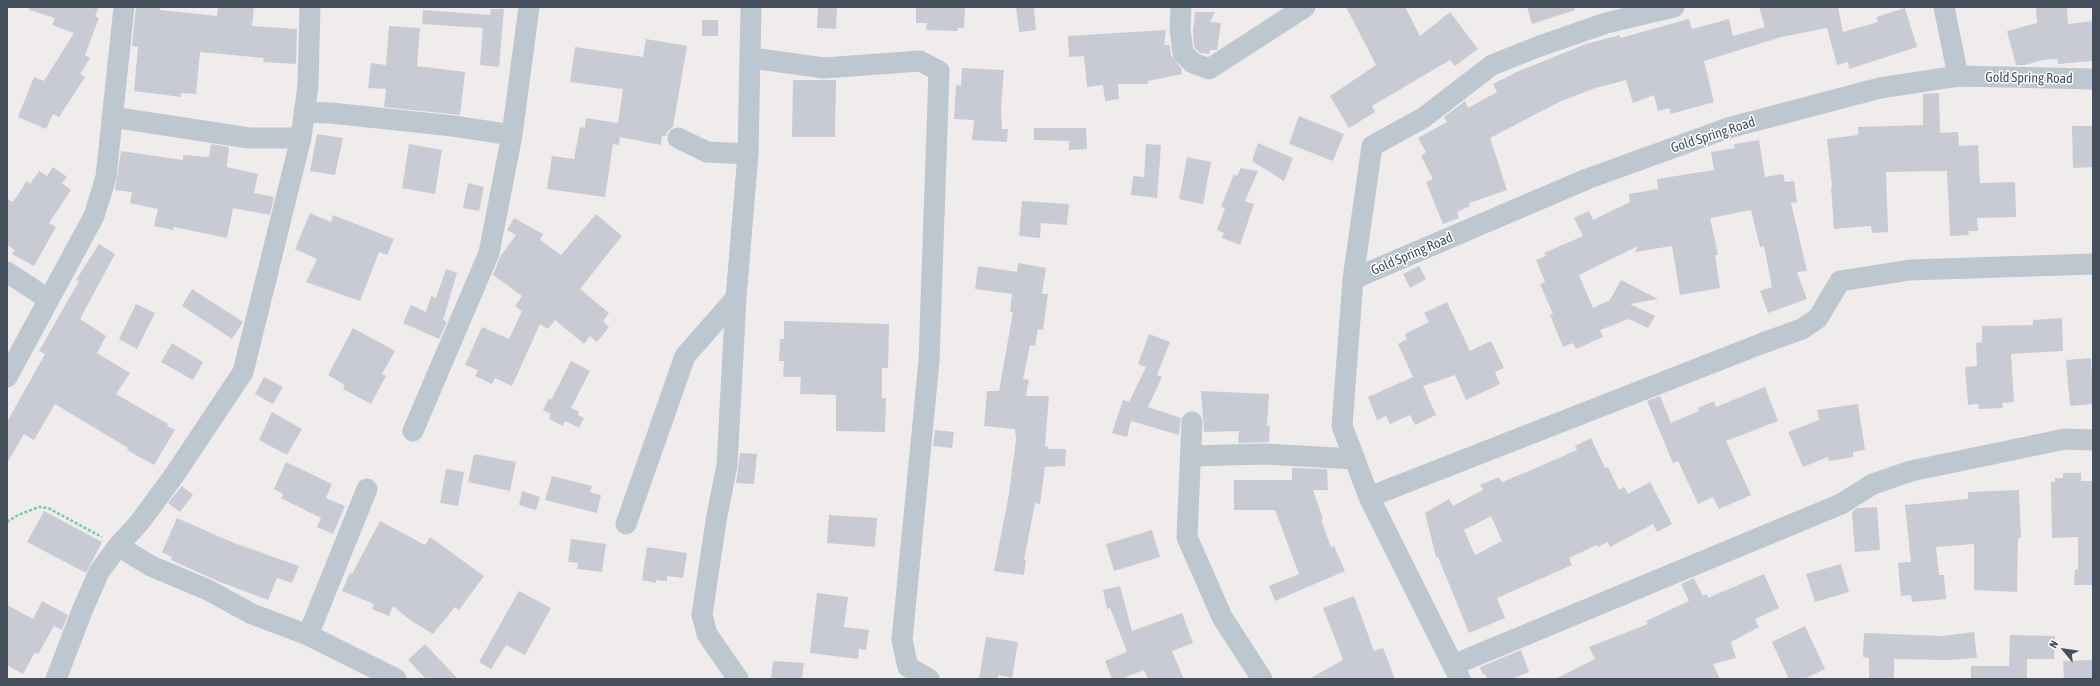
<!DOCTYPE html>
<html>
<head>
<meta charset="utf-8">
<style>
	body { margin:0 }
	#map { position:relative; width:2100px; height:686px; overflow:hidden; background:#f0ecec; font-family:"Asap Condensed",sans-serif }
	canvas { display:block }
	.frame { position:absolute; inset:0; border:8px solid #444f5b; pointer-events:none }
	.north { position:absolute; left:2044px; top:630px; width:40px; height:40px; -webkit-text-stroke:3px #fff; paint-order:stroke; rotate:299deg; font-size:11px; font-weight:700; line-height:16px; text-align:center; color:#444f5b }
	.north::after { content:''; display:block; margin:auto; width:14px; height:18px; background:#444f5b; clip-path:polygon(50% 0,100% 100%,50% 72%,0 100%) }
</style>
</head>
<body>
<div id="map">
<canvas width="2100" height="686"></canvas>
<div class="frame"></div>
<div class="north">N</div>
</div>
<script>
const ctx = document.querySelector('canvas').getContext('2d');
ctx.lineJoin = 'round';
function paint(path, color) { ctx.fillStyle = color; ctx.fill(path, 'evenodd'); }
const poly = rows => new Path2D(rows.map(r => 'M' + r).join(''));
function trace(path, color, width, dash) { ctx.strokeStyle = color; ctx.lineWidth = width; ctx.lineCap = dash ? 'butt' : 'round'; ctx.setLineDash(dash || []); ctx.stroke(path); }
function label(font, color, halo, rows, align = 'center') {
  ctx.font = font + ' "Asap Condensed",sans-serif'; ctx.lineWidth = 3; ctx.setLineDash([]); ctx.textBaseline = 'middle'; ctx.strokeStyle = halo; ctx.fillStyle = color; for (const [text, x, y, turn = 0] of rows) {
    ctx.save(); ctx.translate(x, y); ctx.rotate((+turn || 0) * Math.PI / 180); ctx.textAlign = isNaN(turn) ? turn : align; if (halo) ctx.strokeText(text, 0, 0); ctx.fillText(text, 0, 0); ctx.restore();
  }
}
paint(poly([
	[29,7,99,7,95,16,99,18,85,55,90,58,80,74,85,77,59,117,53,114,46,129,18,117,34,77,44,81,74,33,52,25,55,18,29,10],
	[136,7,160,7,160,10,217,16,218,7,254,7,252,26,297,29,296,64,263,62,264,58,200,52,196,94,181,93,181,97,134,91,138,47,132,46],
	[818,7,837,7,836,29,817,28],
	[916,7,965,7,964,28,958,28,957,31,926,30,927,23,916,23],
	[1016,7,1034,7,1036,30,1019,32],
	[1346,7,1405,7,1420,36,1450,12,1478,49,1455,66,1450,60,1372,106,1375,112,1349,128,1330,96,1376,65],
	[1527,7,1574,7,1575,10,1532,24],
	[1759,7,1838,7,1843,32,1878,22,1876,17,1905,8,1917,47,1849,69,1848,62,1837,65,1827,28,1781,37,1704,61,1714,102,1671,114,1669,108,1658,111,1654,95,1633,103,1626,80,1595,88,1559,102,1490,138,1507,190,1469,203,1470,206,1457,212,1459,218,1443,224,1426,182,1433,179,1421,156,1426,152,1418,138,1447,122,1444,117,1465,101,1468,108,1497,92,1493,84,1519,71,1586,44,1620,35,1620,38,1689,19,1692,29,1729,19,1733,36,1765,27],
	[2036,7,2067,7,2068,24,2093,21,2092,61,2058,64,2057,59,2043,60,2025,65,2016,65,2007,31,2037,23],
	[491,9,504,9,499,67,480,65,483,28,422,24,423,10,490,15],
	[1195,12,1215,12,1210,22,1221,23,1217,50,1210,50,1209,54,1200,53,1194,47,1193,32],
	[702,20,718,20,718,36,702,36],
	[389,26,420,28,417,66,465,72,460,115,384,107,386,89,368,88,371,63,386,65],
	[1166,30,1164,45,1170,45,1171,55,1181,68,1182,74,1148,81,1148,84,1118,84,1119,99,1105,101,1103,85,1087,87,1084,56,1069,57,1068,36],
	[646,39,687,46,673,127,667,132,666,136,662,136,661,145,620,137,619,145,613,144,605,197,547,189,552,156,574,159,580,127,585,128,586,118,618,123,623,89,570,82,575,47,643,57],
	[962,68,1004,70,1001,108,1002,129,1008,129,1007,142,972,140,974,120,954,119,956,85,961,86],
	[793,80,836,80,835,137,792,137],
	[1939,93,1940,133,1958,132,1959,146,1978,145,1980,183,2015,182,2016,217,1977,218,1978,231,1968,231,1969,235,1950,236,1947,171,1886,172,1888,232,1872,233,1871,226,1834,229,1831,187,1832,187,1827,139,1858,135,1858,127,1923,125,1923,94],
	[1299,116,1344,134,1333,161,1289,144],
	[2072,126,2093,126,2093,167,2073,168],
	[1034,128,1086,128,1087,149,1069,150,1069,141,1034,140],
	[317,134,343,138,335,175,310,171],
	[1759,140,1765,177,1783,174,1785,182,1794,181,1797,202,1791,203,1807,271,1797,272,1807,299,1768,313,1760,291,1772,287,1764,246,1760,247,1751,210,1710,218,1718,255,1715,255,1720,288,1680,295,1672,246,1635,252,1638,246,1579,275,1593,308,1610,300,1621,280,1658,299,1630,304,1655,316,1648,328,1629,319,1600,330,1603,337,1576,349,1573,343,1563,347,1550,315,1553,314,1540,284,1545,282,1536,260,1546,256,1544,253,1583,236,1574,218,1589,211,1593,220,1630,202,1629,194,1658,189,1657,179,1714,170,1711,152,1735,148,1734,144],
	[1258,143,1293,158,1284,181,1252,161],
	[211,144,229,147,227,167,258,174,254,193,274,197,270,215,233,208,227,238,174,227,173,230,154,226,158,209,130,203,132,192,115,190,121,151,183,160,183,155,209,157],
	[409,144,442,150,435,194,402,188],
	[1146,144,1161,145,1157,198,1131,195,1133,176,1144,177],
	[1187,157,1211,162,1203,204,1179,199],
	[53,167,67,177,62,183,71,190,49,223,56,227,34,266,12,254,15,250,7,245,7,199,13,202,27,181,30,184,39,171,47,176],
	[1241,168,1258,171,1245,201,1254,204,1240,245,1222,238,1224,233,1217,230,1225,208,1221,207,1234,174,1237,176],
	[468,183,484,187,479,211,463,208],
	[1022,201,1069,204,1067,225,1041,223,1040,238,1019,236],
	[310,213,331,222,333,215,394,239,387,255,379,252,360,301,306,282,317,259,295,249],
	[596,214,622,236,580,289,609,313,603,321,609,327,597,342,590,336,584,344,555,320,548,329,540,324,512,386,495,378,492,384,475,376,478,370,465,365,482,327,509,339,522,311,515,306,522,296,493,275,500,257,516,235,507,230,514,218,543,234,540,240,561,255],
	[99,244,115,254,80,319,106,336,97,353,130,373,116,394,168,424,167,426,175,430,154,465,127,450,128,448,55,404,34,440,24,434,7,463,7,422,45,354,39,351,79,281,76,280],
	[1018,263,1046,268,1042,294,1048,294,1043,330,1038,329,1035,346,1030,345,1023,379,1029,380,1026,396,1049,396,1045,446,1048,447,1048,449,1066,449,1065,466,1045,467,1040,504,1035,503,1024,560,1026,560,1024,575,994,571,1009,494,1016,440,1015,429,984,426,987,391,999,391,1013,312,1010,312,1012,294,975,289,978,266,1017,272],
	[1419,266,1426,279,1410,288,1403,274],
	[446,269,457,273,443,320,447,322,439,339,403,323,411,305,426,312,431,296,436,298],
	[192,289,243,322,232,339,182,306],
	[1447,302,1470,351,1491,341,1504,368,1495,372,1500,384,1466,400,1455,375,1423,386,1436,415,1415,425,1410,415,1390,424,1386,416,1377,420,1368,397,1413,377,1398,344,1407,339,1405,334,1429,322,1424,313],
	[136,304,155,313,137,349,119,339],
	[2062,318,2063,351,2011,354,2014,402,2002,403,2003,408,1979,409,1978,404,1968,405,1965,367,1977,366,1976,343,1982,342,1982,326,2033,325,2033,320],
	[784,321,889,324,888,368,882,368,882,398,886,398,885,432,836,431,836,395,800,394,801,377,783,377,784,361,779,361,780,339,784,339],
	[353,328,395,351,382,374,386,376,371,404,343,389,345,385,328,375],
	[1149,334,1170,342,1157,375,1162,377,1148,407,1181,418,1179,435,1131,421,1127,437,1112,433,1123,400,1129,402,1146,367,1138,364],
	[172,343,203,362,193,380,161,362],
	[2091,358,2093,404,2070,406,2066,360],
	[571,361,590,371,571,408,579,412,578,415,584,418,579,428,565,421,563,426,549,419,551,414,543,410,549,398,551,400],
	[264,377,283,387,273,404,255,394],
	[1765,387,1778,421,1726,441,1751,495,1719,509,1713,497,1698,504,1678,461,1673,463,1647,401,1660,396,1671,423,1699,411,1698,408,1714,401,1716,407],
	[1201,391,1269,394,1267,426,1270,426,1269,442,1238,443,1239,431,1204,432],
	[1858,404,1865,450,1853,452,1853,457,1829,461,1828,457,1803,467,1788,432,1819,420,1817,410],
	[272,412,302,429,287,455,259,440],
	[935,430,954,432,952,448,933,446],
	[1591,438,1605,468,1608,467,1619,490,1624,487,1628,494,1650,482,1672,524,1657,532,1653,524,1610,547,1608,542,1598,547,1597,545,1569,558,1572,565,1497,598,1505,618,1469,633,1438,557,1436,557,1425,513,1449,499,1453,506,1483,490,1480,485,1499,477,1502,482,1529,471,1577,450,1575,446],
	[1491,516,1502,541,1475,555,1464,530],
	[740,453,757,454,754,484,736,483],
	[474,454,516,462,510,491,468,482],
	[286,462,332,484,326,498,345,506,333,534,317,527,321,518,281,498,283,494,274,489],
	[1292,468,1327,469,1328,490,1313,490,1323,519,1321,520,1331,547,1334,546,1345,571,1275,601,1269,586,1299,574,1275,510,1234,510,1234,480,1292,480],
	[446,469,464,472,458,506,440,503],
	[2063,473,2081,473,2081,481,2093,481,2093,585,2074,585,2075,569,2078,570,2078,537,2052,538,2051,482,2055,482,2055,478,2063,478],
	[552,476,592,486,590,492,601,495,597,513,545,500],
	[182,486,193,495,180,512,168,503],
	[2019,490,2021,538,2018,538,2017,592,1974,590,1974,544,1936,547,1939,575,1944,575,1946,599,1912,602,1911,595,1901,596,1898,563,1911,562,1905,505,1968,499,1968,492],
	[522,491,540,497,536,510,519,505],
	[1877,507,1880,550,1855,552,1852,512,1857,508],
	[44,511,102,542,86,573,27,542],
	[829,515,877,518,875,547,827,543],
	[177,518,234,543,299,566,292,583,277,578,268,600,220,582,171,560,172,557,162,552],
	[380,521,425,545,430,537,484,576,459,610,455,607,433,634,410,620,393,606,389,616,372,609,374,604,342,591,350,573,352,574],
	[1152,530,1160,557,1114,571,1106,544],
	[571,539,606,544,602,572,577,569,578,563,568,562],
	[647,547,687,553,683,578,667,576,667,581,656,580,656,583,642,580],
	[1841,564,1849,592,1815,602,1806,574],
	[1764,574,1779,608,1755,619,1759,627,1731,642,1736,658,1713,664,1720,679,1555,679,1595,659,1589,647,1648,624,1646,621,1689,601,1681,584,1694,578,1703,596,1707,594,1708,598],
	[1120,586,1132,631,1182,613,1193,643,1172,651,1184,679,1148,679,1144,670,1121,679,1112,679,1105,661,1127,652,1110,608,1107,609,1103,590],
	[519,591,551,608,525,655,506,645,491,669,479,662],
	[817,593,848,597,844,627,869,630,866,650,859,649,858,659,810,653],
	[1354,596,1374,651,1383,648,1395,679,1309,679,1343,660,1323,608],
	[42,601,68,615,62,630,54,626,38,654,35,652,23,674,7,665,7,605,33,619],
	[1805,626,1825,669,1804,679,1789,679,1772,642],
	[1974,632,1977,658,1947,660,1894,659,1894,679,1869,679,1869,658,1863,657,1864,633,1943,636],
	[2010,635,2055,636,2054,659,2027,659,2027,679,1971,679,1971,666,2009,666],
	[986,637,1018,642,1012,678,998,675,998,679,979,679],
	[425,644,458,679,426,679,408,660],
	[1521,650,1529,672,1512,679,1487,679,1485,674,1483,675,1480,667],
	[2093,660,2093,679,2064,679,2063,661],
	[773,661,804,663,802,679,771,679]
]), '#c8cbd3');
trace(poly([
	[7,522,18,515,39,507,48,508,102,537]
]), '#6cd2a2', 2.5, [3, 2]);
trace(poly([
	[1181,7,1180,28,1183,53,1193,63,1209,69,1305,7],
	[1944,7,1958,76],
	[752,58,824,68,920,61,939,71,929,361,902,640,908,667,929,679],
	[304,112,331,113,453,126,512,135],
	[112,117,249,138,301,138],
	[678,138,707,152,748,154],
	[7,272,48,299],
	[1353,279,1587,179,1728,128,1880,88,1958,76,2093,79],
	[7,377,94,216,106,177,124,7],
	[1192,422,1187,537,1222,617,1262,679],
	[413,431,489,253,512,135,529,7],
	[1191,456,1265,454,1355,459],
	[1369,497,1763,343,1802,329,1818,318,1840,281,1910,270,2093,264],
	[626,524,685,356,736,298],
	[118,546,151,566,208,590,252,614,308,635,396,679],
	[308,635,367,489],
	[1453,665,1841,504,1873,484,1911,471,2065,439,2093,440],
	[56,679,82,611,99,572,118,546,139,523,173,477,243,372,301,138,308,85,310,7],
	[738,679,707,634,702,615,716,521,727,465,736,298,748,154,751,7],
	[1460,679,1369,497,1342,426,1353,279,1372,146,1423,118,1492,65,1540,46,1606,23,1674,7]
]), '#bcc7d0', 21);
label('14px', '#444f5b', '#fff', [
	["Gold Spring Road",2029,78,1],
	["Gold Spring Road",1713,135,-18],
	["Gold Spring Road",1412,254,-23]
]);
</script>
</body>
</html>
